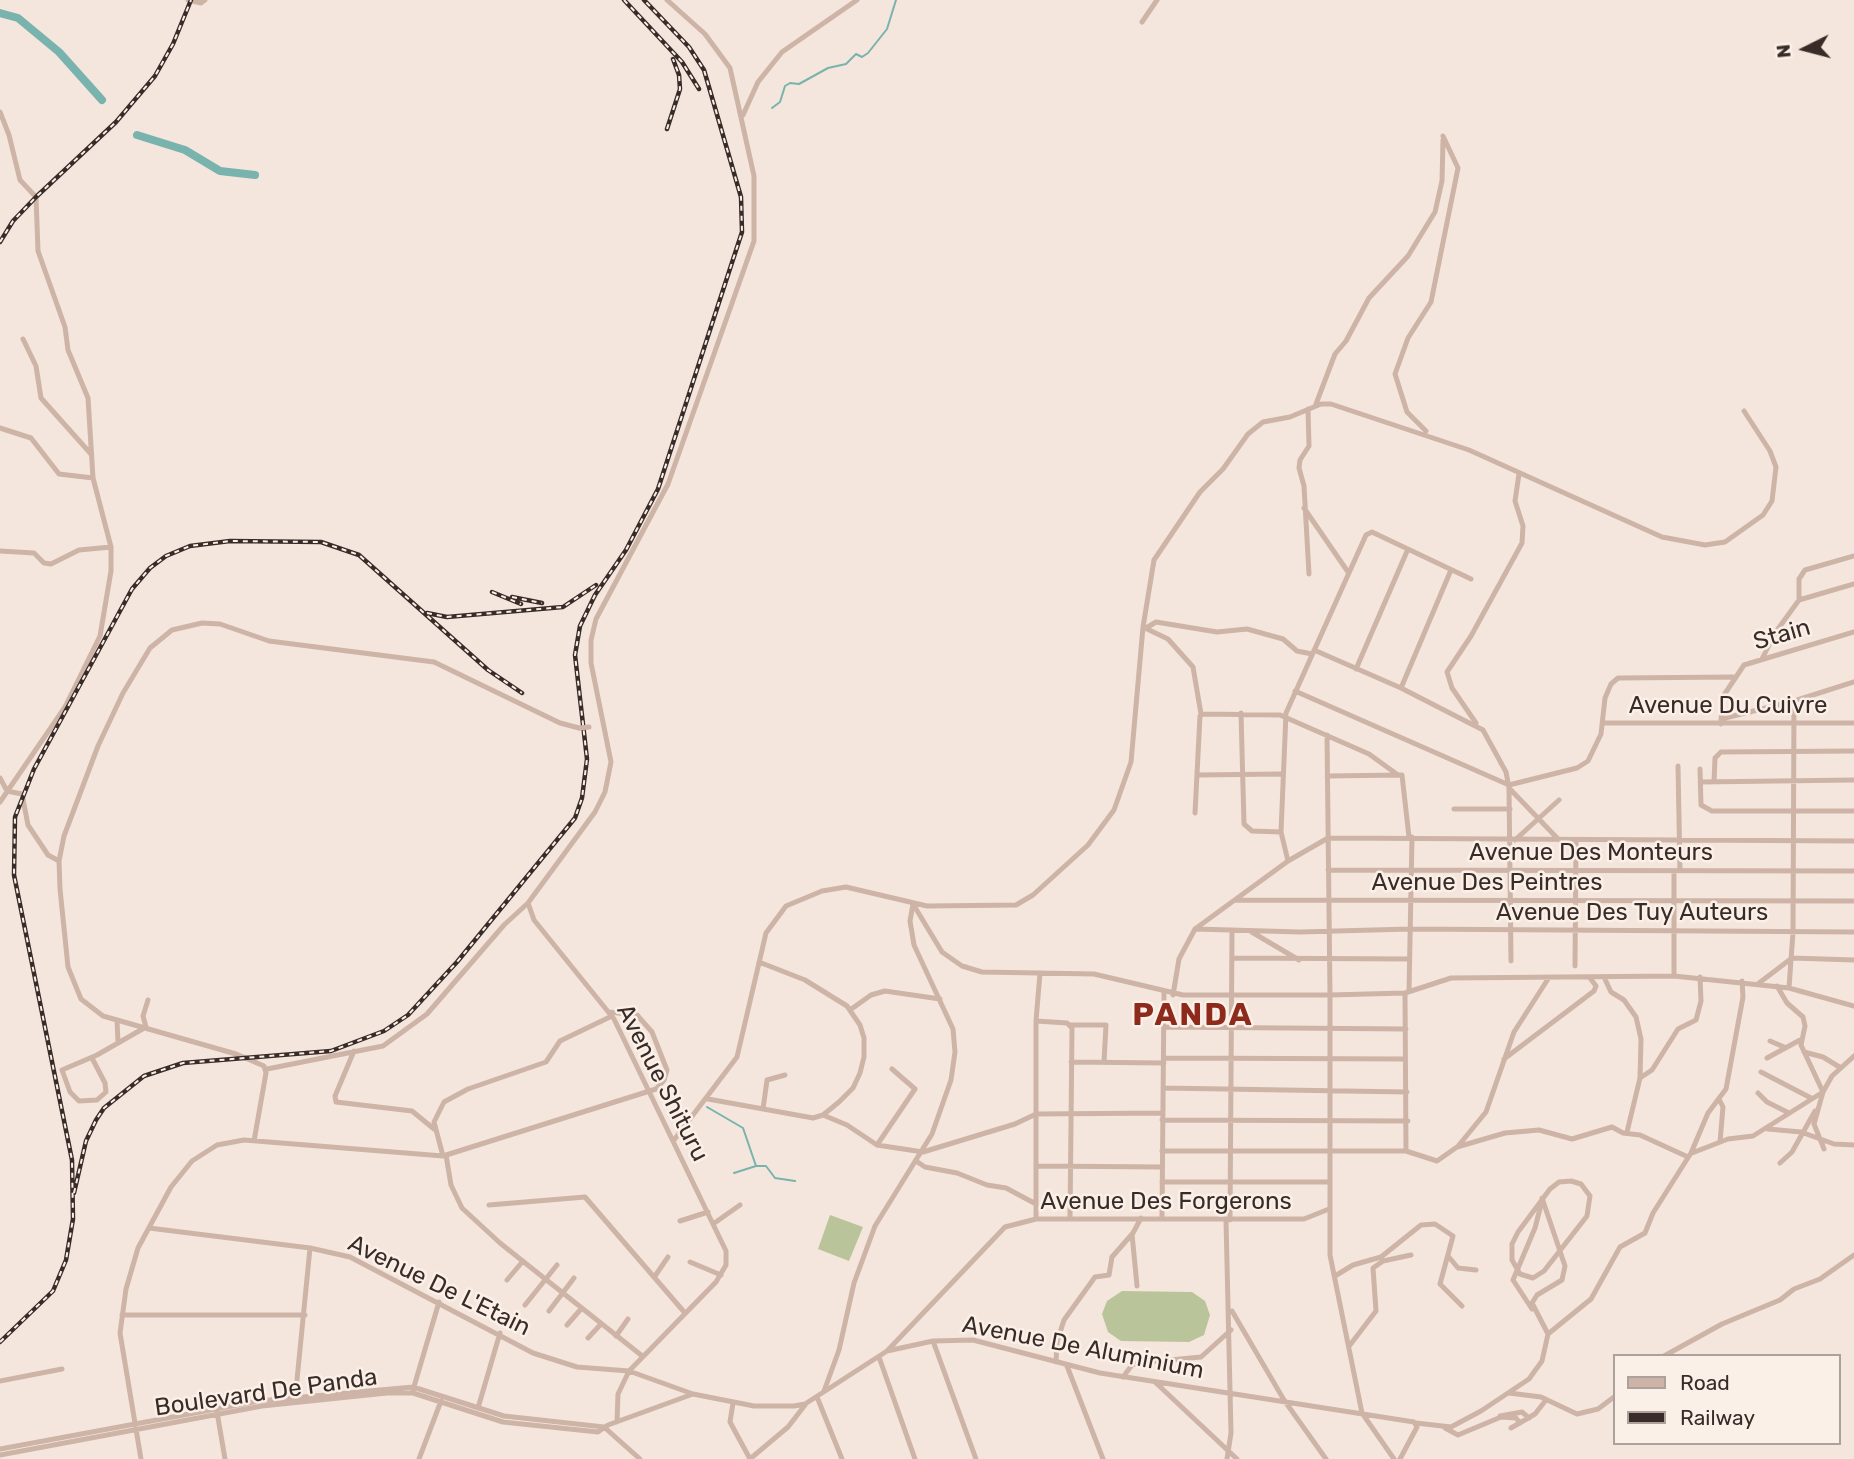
<!DOCTYPE html>
<html>
<head>
<meta charset="utf-8">
<style>
	body { margin:0 }
	#map { position:relative; width:1854px; height:1459px; overflow:hidden; background:#f4e6dc; font-family:Rubik,sans-serif }
	canvas { display:block }
	.legend { position:absolute; left:1613px; top:1354px; width:228px; height:91px; box-sizing:border-box; background:#fbf0e8; border:2px solid #ada19b; margin:0; padding:9px 12px; list-style:none; font-size:21px; color:#382b28 }
	.legend li { display:flex; align-items:center; gap:14px; height:35px }
	.legend b { width:35px; border:2px solid #ada19b }
	.north { position:absolute; left:1770px; top:14px; width:70px; height:70px; -webkit-text-stroke:5px #fbf0e8; paint-order:stroke; rotate:264deg; font-size:19px; font-weight:700; line-height:28px; text-align:center; color:#382b28 }
	.north::after { content:''; display:block; margin:auto; width:24px; height:32px; background:#382b28; clip-path:polygon(50% 0,100% 100%,50% 72%,0 100%) }
</style>
</head>
<body>
<div id="map">
<canvas width="1854" height="1459"></canvas>
<ul class="legend">
<li><b style="height:9px;background:#cdb4a7"></b>Road</li>
<li><b style="height:9px;background:#382b28"></b>Railway</li>
</ul>
<div class="north">N</div>
</div>
<script>
const ctx = document.querySelector('canvas').getContext('2d');
ctx.lineJoin = 'round';
function paint(path, color) { ctx.fillStyle = color; ctx.fill(path, 'evenodd'); }
const poly = rows => new Path2D(rows.map(r => 'M' + r).join(''));
function trace(path, color, width, dash) { ctx.strokeStyle = color; ctx.lineWidth = width; ctx.lineCap = dash ? 'butt' : 'round'; ctx.setLineDash(dash || []); ctx.stroke(path); }
function label(font, color, halo, rows, align = 'center') {
  ctx.font = font + ' Rubik,sans-serif'; ctx.lineWidth = 5; ctx.setLineDash([]); ctx.textBaseline = 'middle'; ctx.strokeStyle = halo; ctx.fillStyle = color; for (const [text, x, y, turn = 0] of rows) {
    ctx.save(); ctx.translate(x, y); ctx.rotate((+turn || 0) * Math.PI / 180); ctx.textAlign = isNaN(turn) ? turn : align; if (halo) ctx.strokeText(text, 0, 0); ctx.fillText(text, 0, 0); ctx.restore();
  }
}
paint(poly([
	[830,1215,863,1227,849,1261,818,1249],
	[1122,1291,1192,1292,1205,1301,1210,1315,1204,1335,1189,1342,1121,1341,1108,1332,1102,1314,1107,1301]
]), '#bac49a');
trace(poly([
	[772,108,780,102,785,86,790,83,799,84,828,68,846,64,856,54,862,57,868,53,887,29,896,0],
	[707,1107,743,1128,756,1166,766,1166,775,1178,795,1181],
	[734,1173,756,1166]
]), '#79b3ae', 2);
trace(poly([
	[0,13,18,18,59,52,102,100],
	[137,135,185,150,220,171,255,175]
]), '#79b3ae', 8);
trace(poly([
	[188,0,201,3,205,0],
	[1142,22,1157,0],
	[0,112,9,135,20,180,36,197,38,251,65,327,68,350,88,398,93,478,111,547,111,571,100,636,65,707,0,802],
	[743,115,758,82,782,52,857,0],
	[23,339,36,366,41,398,91,454],
	[1316,404,1335,354,1346,341,1369,298,1408,256,1435,212,1442,181,1443,140],
	[1308,409,1309,446,1300,460,1299,468,1304,486,1309,574],
	[0,428,31,438,59,474,93,478],
	[1426,431,1407,412,1395,374,1408,338,1431,302,1458,168,1443,136],
	[1304,508,1348,572],
	[0,551,34,553,44,563,51,564,79,550,111,547],
	[1799,600,1799,579,1805,570,1854,556],
	[1145,628,1168,639,1193,667,1201,714],
	[1146,628,1156,622,1217,632,1247,629,1283,639,1297,651,1312,654],
	[1314,650,1401,688,1483,730,1506,772,1509,788,1511,961],
	[1762,659,1775,633,1799,600,1854,584],
	[1356,669,1408,549],
	[1401,688,1451,570],
	[1295,691,1509,785,1577,768,1588,761,1601,734,1605,698,1611,684,1618,678,1733,677],
	[1241,713,1244,824,1252,831,1281,832],
	[1721,719,1794,701,1854,682],
	[1476,723,1452,688,1447,672,1471,636,1522,543,1523,526,1515,501,1519,474],
	[1603,723,1854,723],
	[1721,724,1722,698,1744,665,1854,632],
	[1678,766,1680,871],
	[1700,769,1701,805,1712,811,1854,811],
	[1198,775,1281,774],
	[1327,776,1402,775,1409,837],
	[0,778,7,791,22,794,28,825,48,855,59,861],
	[1700,782,1854,780],
	[1714,782,1715,758,1721,752,1854,751],
	[1509,788,1559,840],
	[1454,809,1510,809],
	[1195,813,1200,716,1203,714,1280,715,1369,754,1398,775],
	[1515,840,1559,800],
	[1288,861,1281,832,1286,713,1366,535,1372,532,1471,579],
	[1328,870,1854,871],
	[1674,871,1674,976],
	[1235,900,1854,901],
	[913,904,942,952,962,966,982,972,1094,974,1183,995,1330,995,1327,735],
	[1195,929,1300,932,1410,929,1854,932],
	[1250,931,1299,960],
	[1232,958,1409,959],
	[1575,966,1576,840],
	[1604,977,1611,992,1624,1000,1636,1017,1641,1039,1640,1078,1627,1132],
	[1759,983,1792,958,1854,960],
	[1777,986,1787,1003,1803,1017,1805,1026,1801,1045,1823,1092],
	[1789,988,1793,932,1794,701],
	[1409,992,1412,837],
	[1405,993,1406,1151],
	[1173,995,1179,959,1195,929,1288,861,1328,838,1854,841],
	[850,1010,871,995,885,991,940,999],
	[117,1020,118,1043],
	[1036,1021,1067,1023,1072,1028,1070,1219],
	[1070,1025,1106,1025,1104,1062],
	[1165,1027,1406,1029],
	[1770,1041,1784,1047],
	[354,1051,335,1096,336,1102,412,1111,434,1129],
	[1804,1052,1823,1057,1841,1068],
	[92,1058,105,1083,106,1092,97,1100,79,1101,70,1092,62,1070,97,1055,146,1027,143,1016,148,1000],
	[1164,1058,1405,1059],
	[1767,1058,1800,1040],
	[1504,1059,1594,991,1596,986,1590,978],
	[1071,1062,1164,1063],
	[267,1069,383,1046,427,1014,504,925,528,903],
	[1761,1072,1811,1098],
	[1640,1078,1652,1070,1678,1029,1696,1020,1701,1001,1700,977],
	[1163,1088,1407,1092],
	[1758,1093,1767,1102,1789,1113],
	[708,1099,813,1118,823,1115,839,1102,853,1088,860,1073,864,1057,864,1038,860,1025,847,1006,805,980,759,962],
	[1720,1101,1723,1107,1720,1142],
	[763,1109,767,1080,785,1075],
	[823,1115,847,1125,877,1145,923,1152,1015,1124,1036,1114,1162,1113],
	[1162,1120,1408,1121],
	[1768,1129,1801,1132,1834,1144,1854,1145],
	[674,1140,737,1057,766,933,786,906,822,891,846,887,927,906,1016,905,1033,895,1088,845,1114,810,1131,762,1143,627,1154,560,1200,492,1223,469,1248,434,1263,422,1290,417,1321,404,1331,404,1469,450,1662,537,1705,545,1725,542,1763,515,1772,501,1776,467,1770,451,1744,411],
	[254,1141,266,1073,264,1066,236,1054,103,1016,81,999,68,967,60,889,59,861,64,836,98,746,123,693,150,648,172,630,202,623,220,624,269,641,434,662,560,723,579,728],
	[877,1145,915,1089,892,1069],
	[1459,1145,1486,1112,1514,1032,1548,979],
	[1824,1149,1814,1124,1823,1092,1832,1076,1854,1056],
	[1162,1151,1406,1151,1437,1161,1457,1147,1505,1133,1539,1130,1572,1139,1612,1127,1623,1133,1640,1135,1688,1157],
	[1692,1153,1728,1139,1753,1136,1823,1092],
	[446,1155,451,1185,462,1208,500,1243,641,1355],
	[443,1156,434,1122,444,1102,468,1089,546,1062,560,1041,612,1016],
	[916,1161,925,1167,957,1173,987,1185,1006,1188,1036,1204],
	[1780,1163,1792,1152,1815,1111],
	[1036,1166,1162,1167],
	[1571,1181,1581,1184,1590,1196,1587,1216,1544,1271,1533,1278,1520,1274,1512,1260,1512,1244,1518,1232,1550,1189,1559,1182,1571,1181],
	[1162,1182,1329,1182],
	[1542,1198,1565,1266,1562,1280,1537,1295,1532,1303,1548,1334],
	[489,1205,585,1197,685,1313],
	[1162,1218,1164,991],
	[1036,1219,1036,1021,1040,973],
	[1226,1220,1231,1433,1227,1459],
	[1230,1220,1232,930],
	[680,1221,708,1212],
	[713,1224,740,1205],
	[149,1228,310,1248,350,1257,533,1353,577,1367,629,1371,693,1394],
	[1132,1234,1137,1286],
	[1448,1256,1458,1268,1476,1270],
	[690,1262,721,1275],
	[655,1276,668,1257],
	[1335,1276,1353,1265,1381,1257,1421,1225,1435,1224,1453,1236,1440,1284,1462,1306],
	[507,1280,523,1261],
	[525,1305,557,1265],
	[1532,1309,1513,1280,1535,1228,1542,1201],
	[549,1311,574,1278],
	[1232,1311,1284,1400,1326,1459],
	[122,1315,305,1315],
	[567,1325,581,1309],
	[616,1336,628,1319],
	[588,1338,601,1324],
	[933,1341,976,1459],
	[1350,1345,1376,1311,1373,1268,1383,1261,1411,1255],
	[887,1351,933,1341,973,1340,1100,1373,1414,1422,1417,1427,1400,1459],
	[1664,1356,1722,1324,1780,1300,1794,1289,1820,1279,1854,1255],
	[879,1357,915,1459],
	[1056,1362,1057,1342,1064,1320,1095,1277,1109,1275,1112,1257,1133,1233,1141,1218],
	[1067,1366,1103,1459],
	[1123,1377,1132,1365,1138,1363,1201,1357,1231,1330],
	[0,1381,62,1369],
	[1155,1382,1237,1459],
	[413,1390,439,1302],
	[824,1391,839,1350,854,1283,875,1226,932,1134,951,1080,955,1052,953,1029,914,945,910,921,913,904],
	[1509,1393,1541,1397,1577,1414,1598,1409,1614,1397],
	[817,1397,842,1459],
	[295,1400,310,1248],
	[733,1403,730,1422,750,1459],
	[478,1408,500,1333],
	[217,1412,225,1459],
	[1500,1416,1522,1412,1529,1418],
	[617,1422,618,1394,629,1371,716,1282,726,1265,726,1251,614,1019,534,920,528,903,595,812,605,792,611,762,591,663,591,640,596,619,668,484,754,241,754,176,730,68,705,34,667,0],
	[1416,1423,1451,1427,1481,1411,1529,1379,1542,1361,1548,1334,1591,1299,1620,1247,1645,1233,1653,1213,1691,1153,1708,1113,1726,1089,1743,997,1742,981],
	[1445,1428,1458,1435,1501,1417,1516,1418,1520,1423],
	[1511,1428,1535,1414,1546,1400],
	[0,1449,259,1401,413,1387,504,1416,604,1427,640,1459],
	[0,1455,262,1406,387,1393,413,1393,503,1422,598,1432,608,1425,693,1394,754,1406,794,1406,805,1404,887,1351,1005,1227,1036,1219,1304,1219,1329,1209],
	[141,1459,120,1333,126,1289,138,1248,171,1187,192,1161,217,1145,244,1140,443,1156,656,1089,664,1080,667,1070,652,1032,637,1015,609,1012],
	[419,1459,441,1401],
	[750,1459,788,1427,805,1405],
	[1394,1459,1362,1413,1330,1255,1330,995,1405,993,1451,978,1674,976,1789,988,1854,1006]
]), '#cdb4a7', 5);
const rail = poly([
	[624,0,682,62,699,89],
	[667,129,680,89,679,75,673,59],
	[0,242,13,221,36,197,116,122,155,76,173,44,191,0],
	[492,592,521,604],
	[512,597,542,603],
	[427,613,447,617,563,607,596,585],
	[74,1193,86,1141,96,1120,104,1108,144,1076,183,1063,331,1051,384,1031,408,1015,457,962,575,818,582,798,587,759,575,655,580,626,595,595,626,550,658,489,742,232,741,197,704,70,689,47,644,0],
	[0,1342,53,1291,66,1260,73,1219,72,1160,14,875,15,817,34,769,132,589,150,568,166,556,190,546,230,541,321,542,359,555,488,670,522,693]
]);
trace(rail, '#382b28', 4.5);
trace(rail, '#fbf0e8', 2, [5]);
trace(poly([
	[579,728,589,727]
]), '#cdb4a7', 5);
label('24px', '#382b28', '#fbf0e8', [
	["Stain",1782,635,-16],
	["Avenue Du Cuivre",1728,706],
	["Avenue Des Monteurs",1591,853],
	["Avenue Des Peintres",1487,883],
	["Avenue Des Tuy Auteurs",1632,913],
	["Avenue Shituru",662,1083,63],
	["Avenue Des Forgerons",1166,1202],
	["Avenue De L'Etain",439,1286,26],
	["Avenue De Aluminium",1083,1348,11],
	["Boulevard De Panda",266,1393,-8]
]);
ctx.letterSpacing = '2px';
label('bold 32px', '#8d2a1c', '#fbf0e8', [
	["PANDA",1193,1016]
]);
ctx.letterSpacing = '0px';
</script>
</body>
</html>
